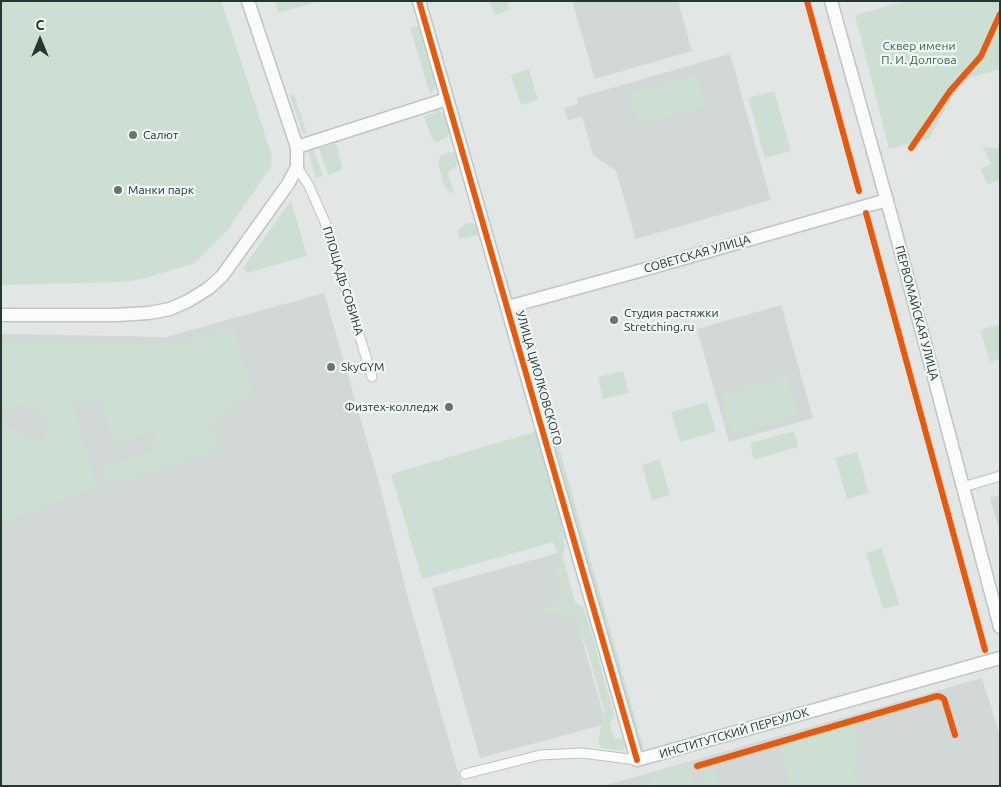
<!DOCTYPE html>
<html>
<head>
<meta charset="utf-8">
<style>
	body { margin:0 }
	#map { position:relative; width:1001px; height:787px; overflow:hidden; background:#e2e7e5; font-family:Ubuntu,sans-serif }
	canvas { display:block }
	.frame { position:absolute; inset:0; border:2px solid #233833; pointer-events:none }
	.north { position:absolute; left:15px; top:15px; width:50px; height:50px; -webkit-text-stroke:4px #f0f6f3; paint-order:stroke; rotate:0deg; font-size:14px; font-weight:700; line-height:20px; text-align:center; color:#233833 }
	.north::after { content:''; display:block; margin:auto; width:18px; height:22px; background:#233833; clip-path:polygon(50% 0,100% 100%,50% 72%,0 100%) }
</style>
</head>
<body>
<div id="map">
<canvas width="1001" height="787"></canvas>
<div class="frame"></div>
<div class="north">С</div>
</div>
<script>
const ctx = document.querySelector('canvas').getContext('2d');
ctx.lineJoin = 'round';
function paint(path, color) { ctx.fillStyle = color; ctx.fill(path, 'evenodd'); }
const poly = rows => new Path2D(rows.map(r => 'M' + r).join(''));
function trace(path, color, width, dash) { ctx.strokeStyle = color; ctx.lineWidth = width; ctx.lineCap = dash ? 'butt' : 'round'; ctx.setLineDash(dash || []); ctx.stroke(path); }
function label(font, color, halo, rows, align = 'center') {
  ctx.font = font + ' Ubuntu,sans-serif'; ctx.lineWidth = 4.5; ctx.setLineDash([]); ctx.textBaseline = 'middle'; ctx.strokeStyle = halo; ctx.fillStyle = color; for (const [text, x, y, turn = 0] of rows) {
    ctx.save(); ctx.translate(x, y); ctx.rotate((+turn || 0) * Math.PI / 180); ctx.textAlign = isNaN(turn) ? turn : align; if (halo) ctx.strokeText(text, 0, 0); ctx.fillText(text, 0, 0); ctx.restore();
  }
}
paint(poly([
	[572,1,678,1,692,51,595,79],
	[730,54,771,200,636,239,616,171,593,155,582,117,568,120,564,108,578,104,577,98],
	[324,293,378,479,408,598,462,786,1,786,1,334,166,337],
	[781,305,813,418,729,442,697,329],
	[1000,495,1000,533,990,498],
	[558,553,606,724,480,758,432,588],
	[982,678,1000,736,1000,786,603,786]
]), '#d1d8d5');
paint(poly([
	[1,1,221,1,272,156,271,167,226,232,195,263,142,279,122,282,1,285],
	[275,1,320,1,278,13],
	[490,1,507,1,510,10,494,15],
	[905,1,1000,1,1000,69,963,80,955,91,929,139,889,149,855,15],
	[418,25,435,82,435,89,430,94,410,28],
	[529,69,538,100,521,105,511,75],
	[697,73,707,106,638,126,628,93],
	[774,91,791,151,765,158,748,98],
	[294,94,307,134,304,133,302,131,290,96],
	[437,109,444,114,449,131,448,136,445,139,436,142,431,137,424,116,435,113,435,110],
	[336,143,342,168,339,171,328,175,319,149],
	[983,147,1000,148,1000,180,988,184,980,169,991,164],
	[313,148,323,176,316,178,309,154,309,152],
	[447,152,454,153,456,155,458,160,456,167,448,172,454,193,448,191,444,186,438,162,440,156],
	[291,200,307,256,247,273,243,268],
	[470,223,474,224,477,226,478,235,460,239,458,233,459,229,465,224],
	[1000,324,1000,359,990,362,980,330],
	[233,326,253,391,209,426,221,449,108,486,100,468,151,451,155,431,115,446,100,399,72,402,98,486,1,524,1,427,11,426,29,442,46,439,46,416,23,404,1,412,1,343,166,346],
	[525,326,644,750,638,746,518,328],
	[623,371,629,393,603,399,598,377],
	[788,375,799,417,732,435,720,393],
	[707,402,716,432,680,442,671,412],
	[538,431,567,538,563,539,565,546,563,557,575,602,584,608,614,714,610,725,614,738,623,739,625,746,624,749,621,751,601,748,598,740,601,728,604,711,588,652,578,626,567,616,559,613,541,613,539,610,541,606,558,601,562,597,564,592,563,587,555,581,554,577,554,571,560,560,553,542,422,579,391,474],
	[794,431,798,447,754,460,750,443],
	[857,452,869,493,847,499,835,458],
	[660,459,670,495,652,500,642,465],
	[882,548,899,605,883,609,866,553],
	[854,724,858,734,858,755,855,770,858,786,790,786,780,750,781,745],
	[690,762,696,786,651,786,648,774],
	[711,766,714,767,720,786,706,786,702,772,703,769]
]), '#cddfd3');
const street = poly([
	[297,167,309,186,325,222,372,377],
	[963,487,1000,476],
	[465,774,540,755,582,753,637,760]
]);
const secondary = poly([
	[419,1,637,760,1000,658],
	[831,1,895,230,1000,627],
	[297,147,447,99],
	[508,307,657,266,887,200],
	[1,315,116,315,149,313,170,309,188,301,209,288,222,276,233,261,288,184,297,167,297,147,248,1]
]);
trace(street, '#bfc4c2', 11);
trace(secondary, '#bfc5c2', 15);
trace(street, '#fbfbfb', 9);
trace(secondary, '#fbfbfb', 12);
trace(poly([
	[419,1,637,760],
	[807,1,859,191],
	[911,148,950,91,981,56,1000,14],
	[866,213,985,650],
	[697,766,937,696,941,697,944,699,955,735]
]), '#e8590c', 6);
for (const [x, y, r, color] of [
	[133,135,5,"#667571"],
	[118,190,5,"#667571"],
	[614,320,5,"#667571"],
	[331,367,5,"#667571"],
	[449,407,5,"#667571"]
]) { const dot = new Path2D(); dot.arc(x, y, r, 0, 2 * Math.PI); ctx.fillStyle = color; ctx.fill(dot); trace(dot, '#f0f6f3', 2); }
label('12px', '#326a49', '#f0f6f3', [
	["Сквер имени",919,46],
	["П. И. Долгова",919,60]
]);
label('12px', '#233833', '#f0f6f3', [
	["Салют",143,135],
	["Манки парк",128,190],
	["Студия растяжки",624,313],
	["Stretching.ru",624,327],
	["SkyGYM",341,367],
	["Физтех-колледж",439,407,"right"]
], 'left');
label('12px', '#233833', '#f0f6f3', [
	["СОВЕТСКАЯ УЛИЦА",697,254,-16],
	["ПЛОЩАДЬ СОБИНА",343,281,73],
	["ПЕРВОМАЙСКАЯ УЛИЦА",917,313,75],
	["УЛИЦА ЦИОЛКОВСКОГО",539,378,74],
	["ИНСТИТУТСКИЙ ПЕРЕУЛОК",734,733,-16]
]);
</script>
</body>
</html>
